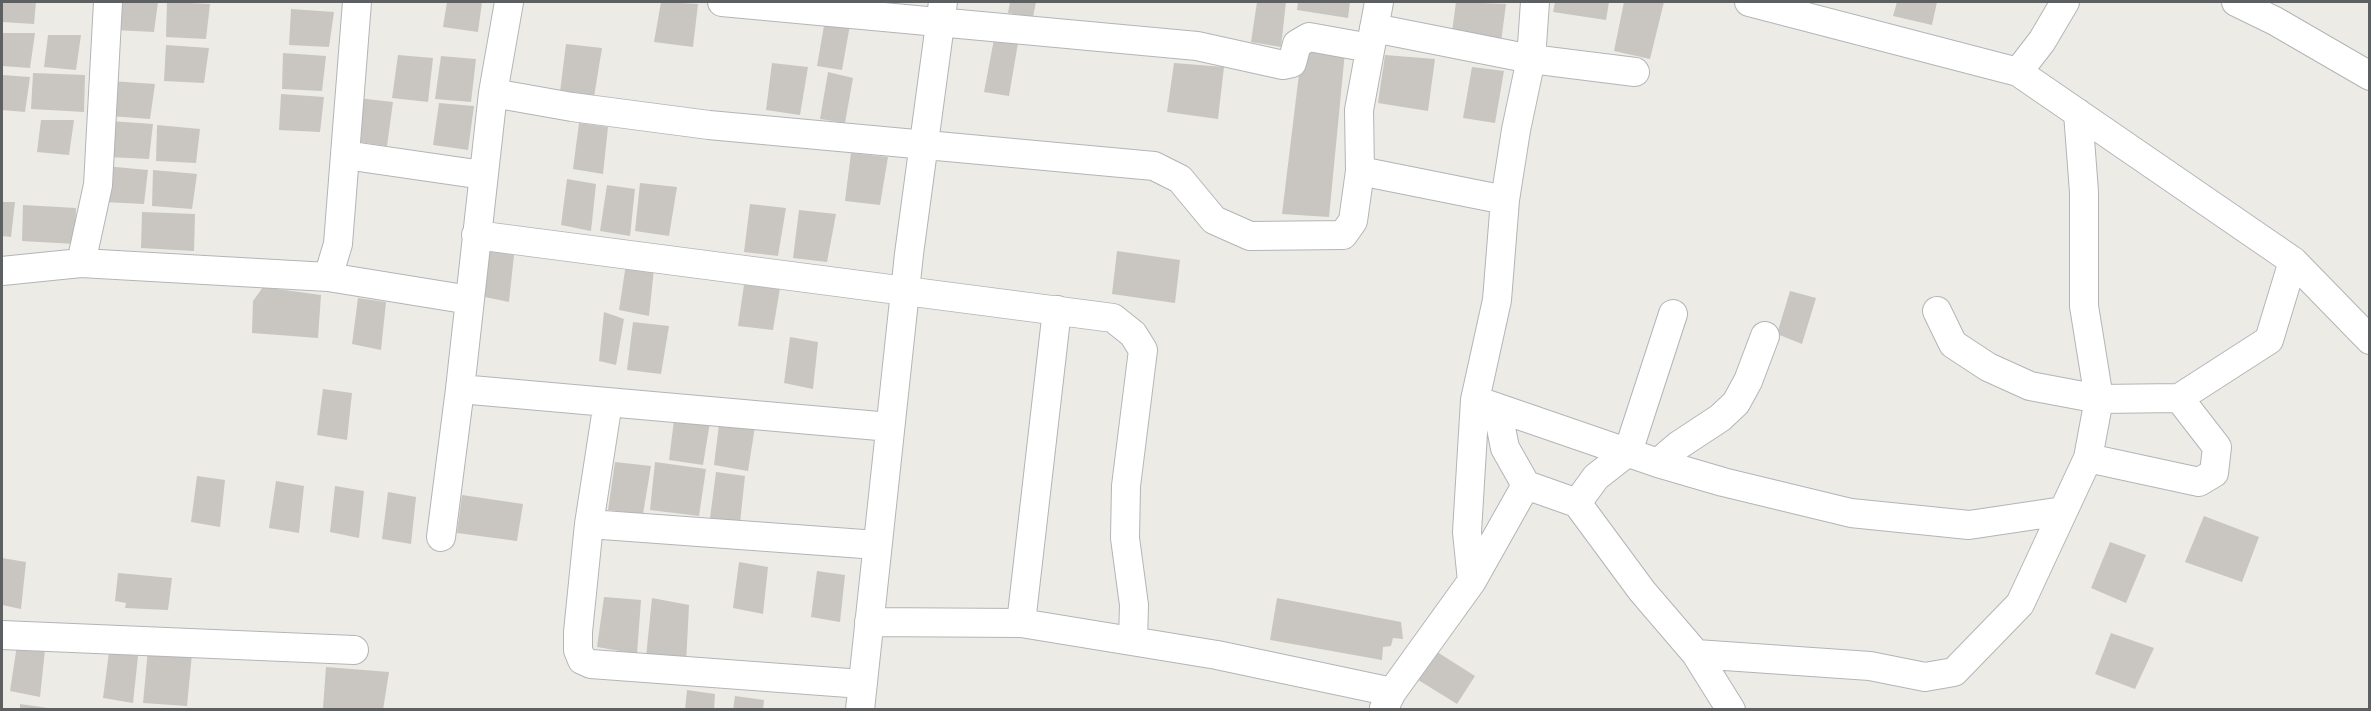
<!DOCTYPE html>
<html>
<head>
<meta charset="utf-8">
<style>
	body { margin:0 }
	#map { position:relative; width:2371px; height:711px; overflow:hidden; background:#edebe5; font-family:"Noto Sans",sans-serif }
	canvas { display:block }
	.frame { position:absolute; inset:0; border:3px solid #5d6063; pointer-events:none }
</style>
</head>
<body>
<div id="map">
<canvas width="2371" height="711"></canvas>
<div class="frame"></div>
</div>
<script>
const ctx = document.querySelector('canvas').getContext('2d');
ctx.lineJoin = 'round';
function paint(path, color) { ctx.fillStyle = color; ctx.fill(path, 'evenodd'); }
const poly = rows => new Path2D(rows.map(r => 'M' + r).join(''));
function trace(path, color, width, dash) { ctx.strokeStyle = color; ctx.lineWidth = width; ctx.lineCap = dash ? 'butt' : 'round'; ctx.setLineDash(dash || []); ctx.stroke(path); }
paint(poly([
	[2,2,36,2,34,24,2,22],
	[115,2,158,2,154,32,114,30],
	[167,2,210,4,206,39,166,37],
	[447,2,482,2,478,32,443,27],
	[661,2,698,4,693,47,654,42],
	[1010,2,1036,2,1033,17,1008,13],
	[1257,2,1286,2,1281,47,1251,42],
	[1298,2,1350,2,1348,18,1297,10],
	[1456,2,1506,4,1501,42,1452,32],
	[1555,2,1609,2,1606,20,1553,12],
	[1624,2,1664,2,1650,59,1614,51],
	[1897,2,1937,2,1932,25,1893,16],
	[291,9,334,12,329,47,289,45],
	[825,20,850,25,842,70,817,66],
	[2,33,35,33,30,68,2,66],
	[995,34,1019,37,1009,96,984,92],
	[48,35,81,35,76,70,44,67],
	[566,44,602,48,594,97,560,92],
	[166,45,209,48,204,83,164,81],
	[1302,49,1345,52,1329,217,1282,214],
	[283,53,326,56,322,91,282,89],
	[398,55,433,58,428,102,392,98],
	[1385,55,1435,59,1428,111,1378,103],
	[441,56,476,59,471,102,435,99],
	[772,63,808,67,800,115,766,110],
	[1174,63,1224,67,1218,119,1167,112],
	[1472,67,1504,71,1495,123,1463,118],
	[828,72,853,78,845,123,820,119],
	[33,73,85,75,84,112,31,109],
	[2,75,30,77,25,112,2,110],
	[111,81,155,84,150,119,110,116],
	[281,94,324,97,320,132,279,130],
	[358,98,393,102,387,146,352,141],
	[439,103,474,106,468,150,433,145],
	[41,120,74,120,69,155,37,152],
	[110,121,153,124,149,159,108,157],
	[579,123,608,127,603,174,573,169],
	[157,125,200,129,196,163,156,161],
	[851,153,888,157,880,205,845,201],
	[105,166,148,170,144,204,104,202],
	[153,170,197,174,192,209,152,206],
	[567,179,596,184,591,231,561,225],
	[640,183,677,187,669,236,635,231],
	[607,185,635,189,630,236,600,231],
	[2,202,15,202,11,237,2,236],
	[750,204,786,208,778,256,744,252],
	[23,205,76,208,75,244,22,241],
	[799,210,836,214,827,262,793,258],
	[142,212,195,214,194,251,141,248],
	[486,250,514,255,509,302,480,296],
	[1117,251,1180,260,1175,303,1112,294],
	[626,264,654,269,649,316,619,310],
	[745,278,781,282,773,330,738,326],
	[263,287,321,295,318,338,252,333,253,301],
	[1790,291,1816,298,1802,344,1777,334],
	[358,298,386,302,381,350,352,344],
	[604,312,624,319,616,365,599,361],
	[633,322,669,326,661,374,627,370],
	[790,337,818,342,813,389,784,383],
	[323,389,352,393,347,440,317,435],
	[675,412,711,416,703,465,669,460],
	[720,416,756,420,748,471,714,465],
	[615,462,651,466,643,514,608,510],
	[655,462,706,469,699,516,650,510],
	[716,472,745,476,740,523,710,518],
	[197,476,225,480,220,527,191,522],
	[276,481,304,486,299,533,269,528],
	[335,486,364,491,359,538,330,532],
	[388,492,416,497,411,544,382,539],
	[462,495,523,504,517,541,457,533],
	[2204,516,2259,537,2242,582,2185,562],
	[2110,542,2146,555,2126,603,2091,588],
	[2,558,26,562,21,609,2,605],
	[739,562,768,567,763,614,733,608],
	[817,571,845,575,840,622,811,617],
	[118,573,172,578,168,610,125,608,126,603,115,601],
	[604,597,641,600,637,654,597,647],
	[652,598,689,605,686,664,646,657],
	[1277,598,1401,622,1403,639,1393,638,1391,646,1383,647,1382,660,1270,640],
	[2111,633,2154,648,2135,689,2095,674],
	[17,645,45,650,40,697,10,691],
	[148,649,192,654,187,706,143,703],
	[1434,650,1475,676,1457,704,1415,678],
	[109,652,138,656,133,703,103,698],
	[326,667,389,672,383,710,323,708],
	[687,690,715,694,714,710,685,710],
	[735,696,764,700,763,710,733,710],
	[20,704,48,708,48,710,20,710]
]), '#c9c6c1');
const minor = poly([
	[722,2,1197,46,1283,65,1292,63,1297,44,1309,37,1370,48],
	[1379,2,1359,110,1360,171,1505,200],
	[1749,2,2018,72,2293,261,2370,340],
	[2236,2,2275,21,2370,76],
	[1374,28,1531,59,1635,72],
	[2018,72,2042,41,2065,2],
	[493,93,572,107,709,125,1154,166,1180,179,1214,220,1250,236,1343,235,1353,221,1360,171],
	[2078,113,2084,192,2084,306,2099,399,2179,398,2217,447,2214,473,2199,482,2088,458],
	[345,155,483,175],
	[476,235,1113,318,1133,334,1143,350,1126,486,1125,538,1134,605,1133,641],
	[81,263,98,185,108,2],
	[2,271,81,263,328,277,470,300],
	[328,277,338,244,357,2],
	[460,389,890,427],
	[2179,398,2269,340,2293,261],
	[1475,400,1658,463,1723,482,1851,513,1969,525,2063,511],
	[1497,408,1505,448,1526,485,1577,503,1642,591,1696,654,1731,710],
	[1658,463,1679,445,1720,418,1736,403,1748,381,1765,336],
	[1577,503,1596,477,1628,452,1673,314],
	[589,524,608,402],
	[441,537,460,389,493,93,509,2],
	[1472,581,1467,532,1475,400,1497,300,1505,200,1516,130,1531,59,1535,2],
	[869,622,1021,623,1217,655,1392,692],
	[1021,623,1057,310],
	[2,635,354,650],
	[1696,654,1870,666,1925,677,1954,672,2020,604,2088,458,2099,399,2030,386,1988,367,1953,344,1937,311],
	[862,684,591,664,582,660,578,650,578,632,589,524,877,545],
	[1384,708,1392,692,1472,581,1526,485],
	[860,710,909,254,943,2]
]);
trace(minor, '#b2b5b8', 30);
trace(minor, '#fff', 28);
</script>
</body>
</html>
